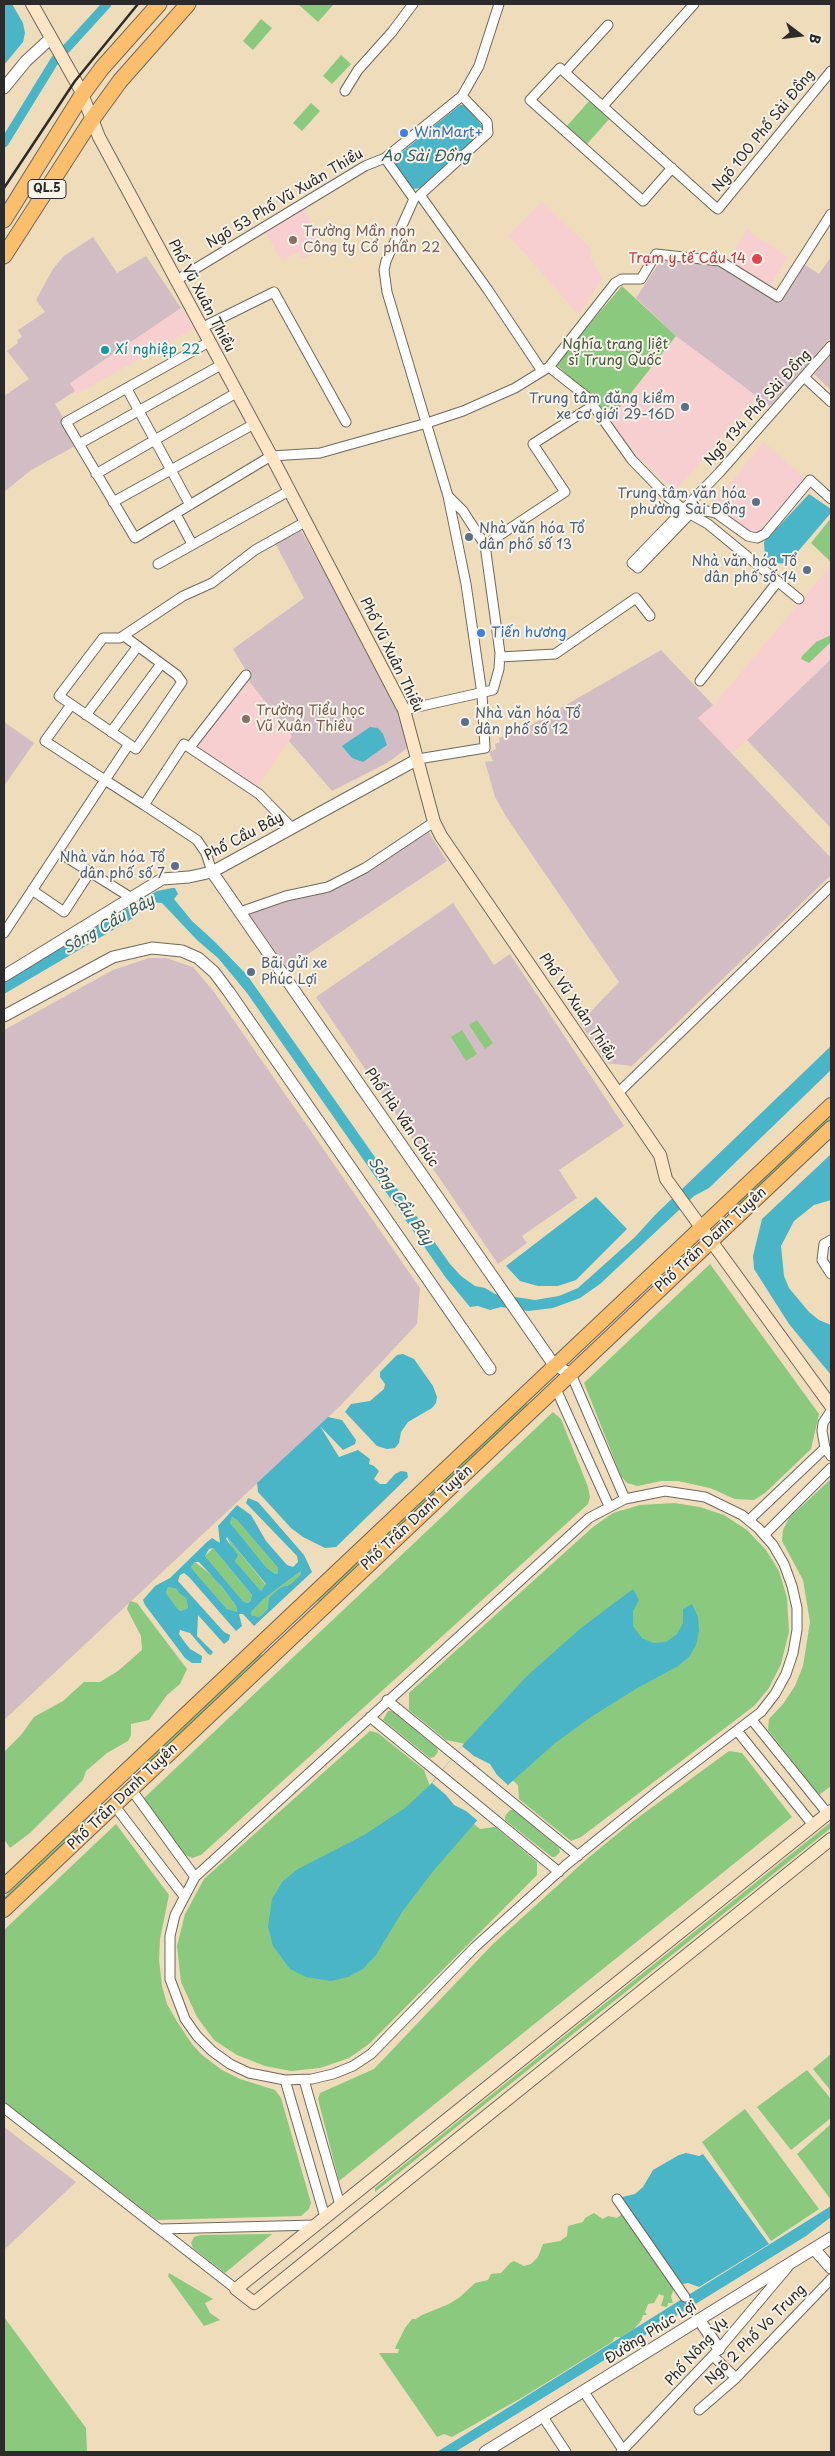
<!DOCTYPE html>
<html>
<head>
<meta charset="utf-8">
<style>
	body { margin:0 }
	#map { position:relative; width:835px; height:2456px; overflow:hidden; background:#eedcba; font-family:"Playpen Sans",sans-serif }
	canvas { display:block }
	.frame { position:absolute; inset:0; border:5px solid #2b2b2b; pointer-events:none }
	.north { position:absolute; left:775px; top:10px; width:50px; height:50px; -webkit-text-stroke:4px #f7f3e8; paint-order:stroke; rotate:105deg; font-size:14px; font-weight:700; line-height:20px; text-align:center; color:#2b2b2b }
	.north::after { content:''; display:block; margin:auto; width:18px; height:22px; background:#2b2b2b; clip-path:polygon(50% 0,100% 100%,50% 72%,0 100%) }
</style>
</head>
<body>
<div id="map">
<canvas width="835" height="2456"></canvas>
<div class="frame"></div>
<div class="north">B</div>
</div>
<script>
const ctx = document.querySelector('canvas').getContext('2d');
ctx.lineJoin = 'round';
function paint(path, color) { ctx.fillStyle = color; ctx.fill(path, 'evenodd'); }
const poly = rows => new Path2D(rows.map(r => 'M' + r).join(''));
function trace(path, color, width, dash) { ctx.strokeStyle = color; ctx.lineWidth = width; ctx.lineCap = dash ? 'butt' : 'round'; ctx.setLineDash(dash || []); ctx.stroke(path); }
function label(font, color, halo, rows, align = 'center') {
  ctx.font = font + ' "Playpen Sans",sans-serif'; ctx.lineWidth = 4; ctx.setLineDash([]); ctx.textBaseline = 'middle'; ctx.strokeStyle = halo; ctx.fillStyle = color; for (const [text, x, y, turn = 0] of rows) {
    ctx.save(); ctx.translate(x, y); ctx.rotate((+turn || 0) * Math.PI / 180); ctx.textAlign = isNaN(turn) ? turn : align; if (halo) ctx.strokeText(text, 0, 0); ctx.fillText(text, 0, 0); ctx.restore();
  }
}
paint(poly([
	[542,202,591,249,590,257,602,278,579,315,509,236],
	[304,208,312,225,319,251,302,259,298,252,282,261,264,229],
	[747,230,788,257,768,288,727,261],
	[181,308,194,328,77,394,70,383],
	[676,336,758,396,675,491,631,450,609,422],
	[764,442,808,481,763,533,752,535,713,504],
	[831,565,831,659,732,754,698,718,714,705],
	[245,676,292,736,255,790,192,748]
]), '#f7cfd0');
paint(poly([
	[93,237,117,273,146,256,181,308,70,383,75,391,55,404,79,444,31,470,4,492,4,396,29,379,7,351,18,343,17,340,22,337,18,330,45,312,36,300,53,269,64,256],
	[663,257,716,263,779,301,804,264,819,274,831,257,831,337,770,406,676,336,636,298],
	[831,355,831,390,814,374],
	[299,527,391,691,410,746,387,763,332,791,289,741,292,736,245,676,248,674,233,649,304,598,274,541],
	[661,650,713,705,698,718,831,858,831,875,632,1066,607,1063,580,1023,619,982,507,818,495,797,485,762,493,761,489,752,496,749,495,744,500,742,499,738,521,731],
	[831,659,831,828,747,740],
	[4,722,34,743,4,786],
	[428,831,447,861,287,968,247,911,366,870],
	[453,903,494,965,510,954,624,1126,559,1170,577,1198,522,1236,527,1243,498,1264,316,997],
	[149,958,166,958,193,967,214,992,420,1288,417,1324,341,1405,4,1720,4,1030,113,970],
	[4,2127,76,2182,4,2250]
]), '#d2bdc5');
paint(poly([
	[298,4,334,4,318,22],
	[261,19,272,28,253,50,243,41],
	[341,55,351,64,332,84,323,76],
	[590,100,610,118,587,144,567,126],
	[311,103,320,111,302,131,293,123],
	[622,286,676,336,612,417,556,364],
	[831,518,831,562,811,543],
	[831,635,831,642,809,663,801,659,802,656,816,642],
	[477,1020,493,1043,485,1049,469,1025],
	[462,1030,477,1054,466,1061,451,1037],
	[831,1113,831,1119,732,1214,728,1214,729,1211],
	[710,1264,819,1414,811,1449,765,1493,754,1500,735,1499,710,1488,678,1481,661,1481,638,1486,627,1483,621,1476,584,1383],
	[526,1402,528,1405,318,1602,315,1599],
	[553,1412,561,1419,588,1487,590,1497,588,1504,201,1855,192,1858,182,1853,143,1799],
	[831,1479,831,1786,819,1795,768,1730,769,1719,783,1704,795,1686,803,1666,810,1622,803,1580,782,1541,783,1530,789,1518],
	[674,1503,700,1507,724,1515,747,1530,766,1550,779,1571,787,1598,789,1632,781,1664,769,1688,754,1706,581,1837,571,1841,519,1799,518,1785,470,1745,446,1740,409,1710,409,1693,593,1527,613,1513,640,1505],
	[232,1517,237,1520,278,1568,278,1573,275,1574,266,1567,237,1531,230,1523],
	[227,1537,266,1585,261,1591,235,1561,236,1557],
	[213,1548,252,1595,250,1602,247,1603,243,1601,205,1556],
	[195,1562,215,1578,236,1606,237,1613,227,1609,194,1571,191,1567],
	[301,1571,301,1574,291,1585,287,1585,261,1616,258,1618,251,1615,252,1611,265,1598],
	[168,1587,177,1589,186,1598,188,1608,181,1611,178,1609,166,1593],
	[130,1601,137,1603,187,1669,180,1684,167,1695,149,1720,131,1724,131,1735,128,1741,107,1753,86,1771,83,1780,30,1833,10,1848,4,1839,4,1752,21,1735,34,1717,63,1701,84,1682,100,1682,118,1671,142,1650,141,1636,127,1609],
	[259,1652,262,1655,148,1764,146,1763],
	[388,1711,392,1711,437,1748,438,1752,434,1757,430,1758,383,1720],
	[370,1731,378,1733,424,1770,431,1789,480,1829,495,1827,537,1862,537,1875,369,2044,349,2058,320,2068,291,2071,265,2066,237,2055,214,2040,197,2017,181,1982,177,1946,185,1914,204,1879],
	[729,1751,742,1753,792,1817,339,2181,318,2099,320,2093,374,2069,493,1944,588,1858,632,1822],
	[510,1810,514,1810,559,1848,560,1852,555,1857,552,1857,505,1820,505,1816],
	[89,1816,92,1818,4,1902,4,1897],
	[831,1822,831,1828,375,2192,375,2188],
	[116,1824,169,1895,160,1939,159,1960,162,1986,167,2004,176,2020,192,2044,202,2055,222,2070,240,2079,275,2090,281,2098,311,2203,309,2209,301,2216,157,2220,4,2103,4,1930],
	[831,2054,831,2091,813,2069],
	[807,2070,831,2099,831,2118,791,2150,757,2107],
	[745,2109,819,2209,771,2241,702,2142],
	[831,2124,831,2200,797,2154],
	[594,2213,603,2219,608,2216,617,2218,622,2214,674,2288,671,2297,673,2303,668,2303,667,2307,661,2306,664,2296,659,2294,654,2303,648,2304,645,2312,647,2315,643,2315,641,2321,634,2329,621,2337,615,2337,612,2342,523,2397,452,2437,444,2434,437,2437,379,2353,398,2353,399,2349,395,2349,396,2346,405,2328,412,2319,416,2319,422,2315,449,2304,460,2297,475,2283,488,2280,491,2274,501,2273,510,2263,514,2261,524,2266,531,2264,538,2257,543,2244,560,2241,567,2236,568,2226,583,2222,585,2218],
	[272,2234,225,2273,193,2248,191,2243,194,2237,201,2235],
	[169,2273,213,2299,205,2303,210,2313,220,2320,204,2326,168,2276],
	[4,2317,86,2428,87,2452,4,2452]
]), '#8bc97f');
paint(poly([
	[4,4,12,4,23,23,25,33,23,42,4,65],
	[460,105,465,105,484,128,482,135,420,188,413,189,396,166,396,157],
	[809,494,831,509,830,514,788,563,771,564,765,559,764,542],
	[370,727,378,728,383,734,387,745,363,762,352,758,342,746],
	[172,888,175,888,178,894,174,899,192,921,214,941,247,975,450,1264,461,1276,475,1286,485,1288,495,1294,535,1300,559,1296,578,1288,635,1237,655,1215,831,1046,831,1070,709,1188,694,1196,600,1284,580,1298,553,1308,528,1311,501,1307,490,1310,478,1306,470,1307,446,1278,247,993,218,958,197,940,162,903,150,902,135,917,4,994,4,981,157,891],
	[831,1154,831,1200,814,1205,794,1221,781,1246,784,1276,789,1288,809,1312,819,1320,831,1325,831,1375,789,1324,754,1269,753,1256,762,1219],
	[596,1197,627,1229,576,1280,558,1286,538,1286,520,1281,506,1266],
	[403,1354,414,1359,433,1386,437,1397,436,1403,432,1408,408,1422,401,1432,399,1443,395,1448,387,1449,377,1446,345,1412,351,1404,370,1401,384,1389,385,1384,380,1377,380,1372,397,1355],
	[328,1417,342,1420,356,1440,355,1444,343,1450,320,1426,339,1457,358,1450,370,1459,369,1464,374,1466,379,1471,374,1479,380,1484,386,1484,395,1474,401,1471,407,1472,408,1477,336,1547,325,1548,303,1537,291,1528,258,1492,257,1483],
	[248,1498,258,1502,304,1555,312,1572,254,1626,243,1614,239,1614,242,1626,236,1631,189,1577,184,1573,180,1575,178,1581,224,1632,230,1635,229,1640,224,1644,198,1615,197,1636,213,1652,211,1655,208,1654,190,1633,180,1630,179,1634,183,1640,190,1649,202,1656,201,1663,192,1663,185,1658,145,1605,143,1600,155,1586,170,1578,207,1542,212,1538,220,1543,218,1526,237,1505,251,1515,266,1541,287,1565,293,1567,298,1562,297,1556,246,1503],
	[232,1517,237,1520,278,1568,278,1573,275,1574,266,1567,237,1531,230,1523],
	[227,1537,266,1584,261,1591,235,1561,238,1555,226,1539],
	[213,1548,252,1595,250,1602,247,1603,243,1601,205,1556,209,1549],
	[195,1562,199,1562,222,1587,236,1606,237,1612,227,1609,194,1571,191,1567],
	[301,1571,301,1574,291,1584,280,1588,269,1598,268,1608,261,1616,258,1617,251,1615,252,1611,265,1598],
	[168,1587,177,1589,179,1593,186,1598,188,1608,181,1611,178,1609,166,1593],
	[633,1589,639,1600,633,1611,633,1626,642,1638,653,1643,666,1642,677,1634,683,1623,683,1609,692,1604,698,1617,699,1631,696,1645,689,1657,678,1666,634,1690,591,1717,555,1743,508,1785,434,1870,402,1912,376,1955,363,1969,348,1977,331,1981,306,1977,290,1969,273,1946,268,1927,272,1899,283,1881,298,1869,364,1835,405,1808,429,1786,462,1746,527,1676,581,1628],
	[686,2153,699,2156,703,2154,769,2244,699,2287,688,2283,682,2284,620,2202,622,2197,635,2194,643,2187,653,2170,679,2155],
	[831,2206,831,2217,806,2236,455,2452,437,2452]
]), '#49b5c6');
paint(poly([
	[462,1746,474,1756,490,1764,497,1775,508,1785,478,1821,466,1811,454,1805,446,1795,432,1783]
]), '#eedcba');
trace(poly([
	[66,49,107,4],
	[4,143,55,60]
]), '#49b5c6', 9);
const minor = poly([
	[565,72,608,25],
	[345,91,358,70,392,32,413,4],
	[462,96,487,122,488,133,420,195,488,290,542,371],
	[603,106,694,4],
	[385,158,414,199,386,261,384,270,387,292,448,496,466,584,482,694,485,748,418,759],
	[672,168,643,201,530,100,560,68,714,206,718,209,831,71],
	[175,281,365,166,385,158,462,96,479,66,499,4],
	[201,328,274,292,346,422],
	[209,342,66,422,135,538,271,456,320,453,427,423,463,411,515,388,549,367,587,397,632,460,668,497,690,514,708,524,799,599],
	[549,367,615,283,622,279,641,279,656,254,720,261,778,297,831,214],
	[804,377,831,402],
	[127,389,190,505],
	[79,444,221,365],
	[96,474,236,393],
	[448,496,463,511,485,545],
	[113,502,254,424],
	[684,510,697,509,716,513,748,536,757,538,765,534,810,480,831,499],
	[176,514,192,544],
	[690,514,638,568,632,563,719,473,831,346],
	[158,564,289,491],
	[124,636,177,675,182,682,136,749,129,744],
	[500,657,555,654,636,598,650,616],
	[700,681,778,581],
	[71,705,45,741,105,780,129,744,59,696,103,638,120,638,183,596,212,583,255,550,305,522],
	[404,710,493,690,499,669,500,653,485,545,565,492,533,444,594,405],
	[86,715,138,646],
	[111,732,161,664],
	[190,747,246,675],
	[144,805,197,840,206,853,212,872],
	[58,852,130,897],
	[32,890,64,912,90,872],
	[240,912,286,896,328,887,365,868,434,822],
	[4,933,105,780,144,805,184,744,259,794,292,828],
	[618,1093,831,886],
	[831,1240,824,1244,822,1260,831,1274],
	[571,1374,625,1499],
	[556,1389,609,1506],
	[831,1411,823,1423,822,1431,825,1448,831,1456],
	[665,1491,705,1497,742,1515,758,1528,773,1545,784,1564,792,1586,797,1608,797,1630,793,1653,786,1674,775,1694,761,1712,659,1790,566,1865,475,1947,371,2054,353,2066,333,2074,312,2079,285,2080,249,2073,230,2064,212,2051,197,2036,185,2019,170,1979,170,1936,175,1915,195,1877,589,1518,625,1499,665,1491],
	[749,1520,825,1448],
	[764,1535,831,1468],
	[387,1700,578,1856],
	[370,1717,559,1872],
	[752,1720,828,1814],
	[738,1732,813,1825],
	[131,1789,195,1877],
	[114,1805,183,1895],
	[285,2080,325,2217],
	[304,2080,340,2205],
	[4,2108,236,2289],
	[617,2199,685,2297],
	[161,2229,315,2225],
	[713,2356,736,2378],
	[584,2392,623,2450],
	[699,2410,736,2378,831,2279],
	[543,2417,566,2452],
	[621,2452,719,2349,788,2267]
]);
const tertiary = poly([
	[4,88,26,61,51,38],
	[212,872,554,1365,571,1374],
	[4,976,162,879,189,877,212,872,418,759],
	[4,1016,113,957,152,948,182,951,198,958,214,972,229,992,490,1369],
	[815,2250,831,2268],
	[700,2321,719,2349],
	[485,2452,831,2238]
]);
const secondary = poly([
	[32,4,80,89,99,137,274,461,404,710,434,822,441,836,660,1155,666,1179,831,1406],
	[831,1811,236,2289,254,2303,831,1839]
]);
const primary = poly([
	[4,1886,831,1105],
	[4,1910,831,1128]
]);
const trunk = poly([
	[4,220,82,95,102,68,159,4],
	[4,256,91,121,120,81,188,4]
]);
trace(minor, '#6f695d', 11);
trace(tertiary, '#6f695d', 13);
trace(secondary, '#6f695d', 14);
trace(primary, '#6f695d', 16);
trace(trunk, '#6f695d', 17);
trace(minor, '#fff', 9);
trace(tertiary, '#fff', 11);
trace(secondary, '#fde5c5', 12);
trace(primary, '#fabe6d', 14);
trace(trunk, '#fabe6d', 15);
trace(poly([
	[4,188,75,81,138,4]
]), '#2b2b2b', 2.5);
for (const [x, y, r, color] of [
	[404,133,5,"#3f7fe0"],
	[293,240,5,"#8d6e63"],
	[757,259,6,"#e0444e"],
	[105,350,5,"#0f9aa8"],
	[685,407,5,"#5c6f8a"],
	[756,502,5,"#5c6f8a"],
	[469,537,5,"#5c6f8a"],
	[807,570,5,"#5c6f8a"],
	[481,633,5,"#3f7fe0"],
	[246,719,5,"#8d6e63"],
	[465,722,5,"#5c6f8a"],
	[175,866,5,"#5c6f8a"],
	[251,972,5,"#5c6f8a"]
]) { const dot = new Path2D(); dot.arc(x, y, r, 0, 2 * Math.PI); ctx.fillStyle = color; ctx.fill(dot); trace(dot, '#f7f3e8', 2); }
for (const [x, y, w] of [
	[47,189,38]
]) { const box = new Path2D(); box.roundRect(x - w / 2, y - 9.5, w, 19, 4); ctx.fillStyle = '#f7f3e8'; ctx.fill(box); trace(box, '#2b2b2b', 1); }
label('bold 12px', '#2b2b2b', null, [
	["QL.5",47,189]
]);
label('14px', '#2b2b2b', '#f7f3e8', [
	["Ngõ 100 Phố Sài Đồng",764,131,-51],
	["Ngõ 53 Phố Vũ Xuân Thiều",285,199,-31],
	["Phố Vũ Xuân Thiều",201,296,62],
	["Ngõ 134 Phố Sài Đồng",758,408,-48],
	["Phố Vũ Xuân Thiều",391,655,64],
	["Phố Cầu Bây",244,837,-28],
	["Phố Vũ Xuân Thiều",577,1007,56],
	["Phố Hà Văn Chúc",401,1118,55],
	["Phố Trần Danh Tuyên",711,1240,-43],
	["Phố Trần Danh Tuyên",417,1518,-43],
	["Phố Trần Danh Tuyên",123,1797,-44],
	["Đường Phúc Lợi",651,2333,-32],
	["Ngõ 2 Phố Vo Trung",756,2335,-45],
	["Phố Nông Vụ",697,2352,-48]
]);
label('14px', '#366cbe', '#f7f3e8', [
	["WinMart+",414,133],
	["Tiến hương",491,633]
], 'left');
label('14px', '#785e54', '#f7f3e8', [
	["Trường Mần non",303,232],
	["Công ty Cổ phần 22",303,248],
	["Trường Tiểu học",256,711],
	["Vũ Xuân Thiều",256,727]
], 'left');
label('14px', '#be3a42', '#f7f3e8', [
	["Trạm y tế Cầu 14",746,259]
], 'right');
label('14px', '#485a44', '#f7f3e8', [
	["Nghĩa trang liệt",615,345],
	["sĩ Trung Quốc",615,361]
]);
label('14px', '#0d838f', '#f7f3e8', [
	["Xí nghiệp 22",115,350]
], 'left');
label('14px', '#4e5e75', '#f7f3e8', [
	["Trung tâm đăng kiểm",675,399],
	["xe cơ giới 29-16D",675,415],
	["Trung tâm văn hóa",746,494],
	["phường Sài Đồng",746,510],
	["Nhà văn hóa Tổ",479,529,"left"],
	["dân phố số 13",479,545,"left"],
	["Nhà văn hóa Tổ",797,562],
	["dân phố số 14",797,578],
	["Nhà văn hóa Tổ",475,714,"left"],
	["dân phố số 12",475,730,"left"],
	["Nhà văn hóa Tổ",165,858],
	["dân phố số 7",165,874],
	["Bãi gửi xe",261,964,"left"],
	["Phúc Lợi",261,980,"left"]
], 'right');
label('italic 15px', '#365b61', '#f7f3e8', [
	["Ao Sài Đồng",426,157],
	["Sông Cầu Bây",109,925,-30],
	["Sông Cầu Bây",400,1201,56]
]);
</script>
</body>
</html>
